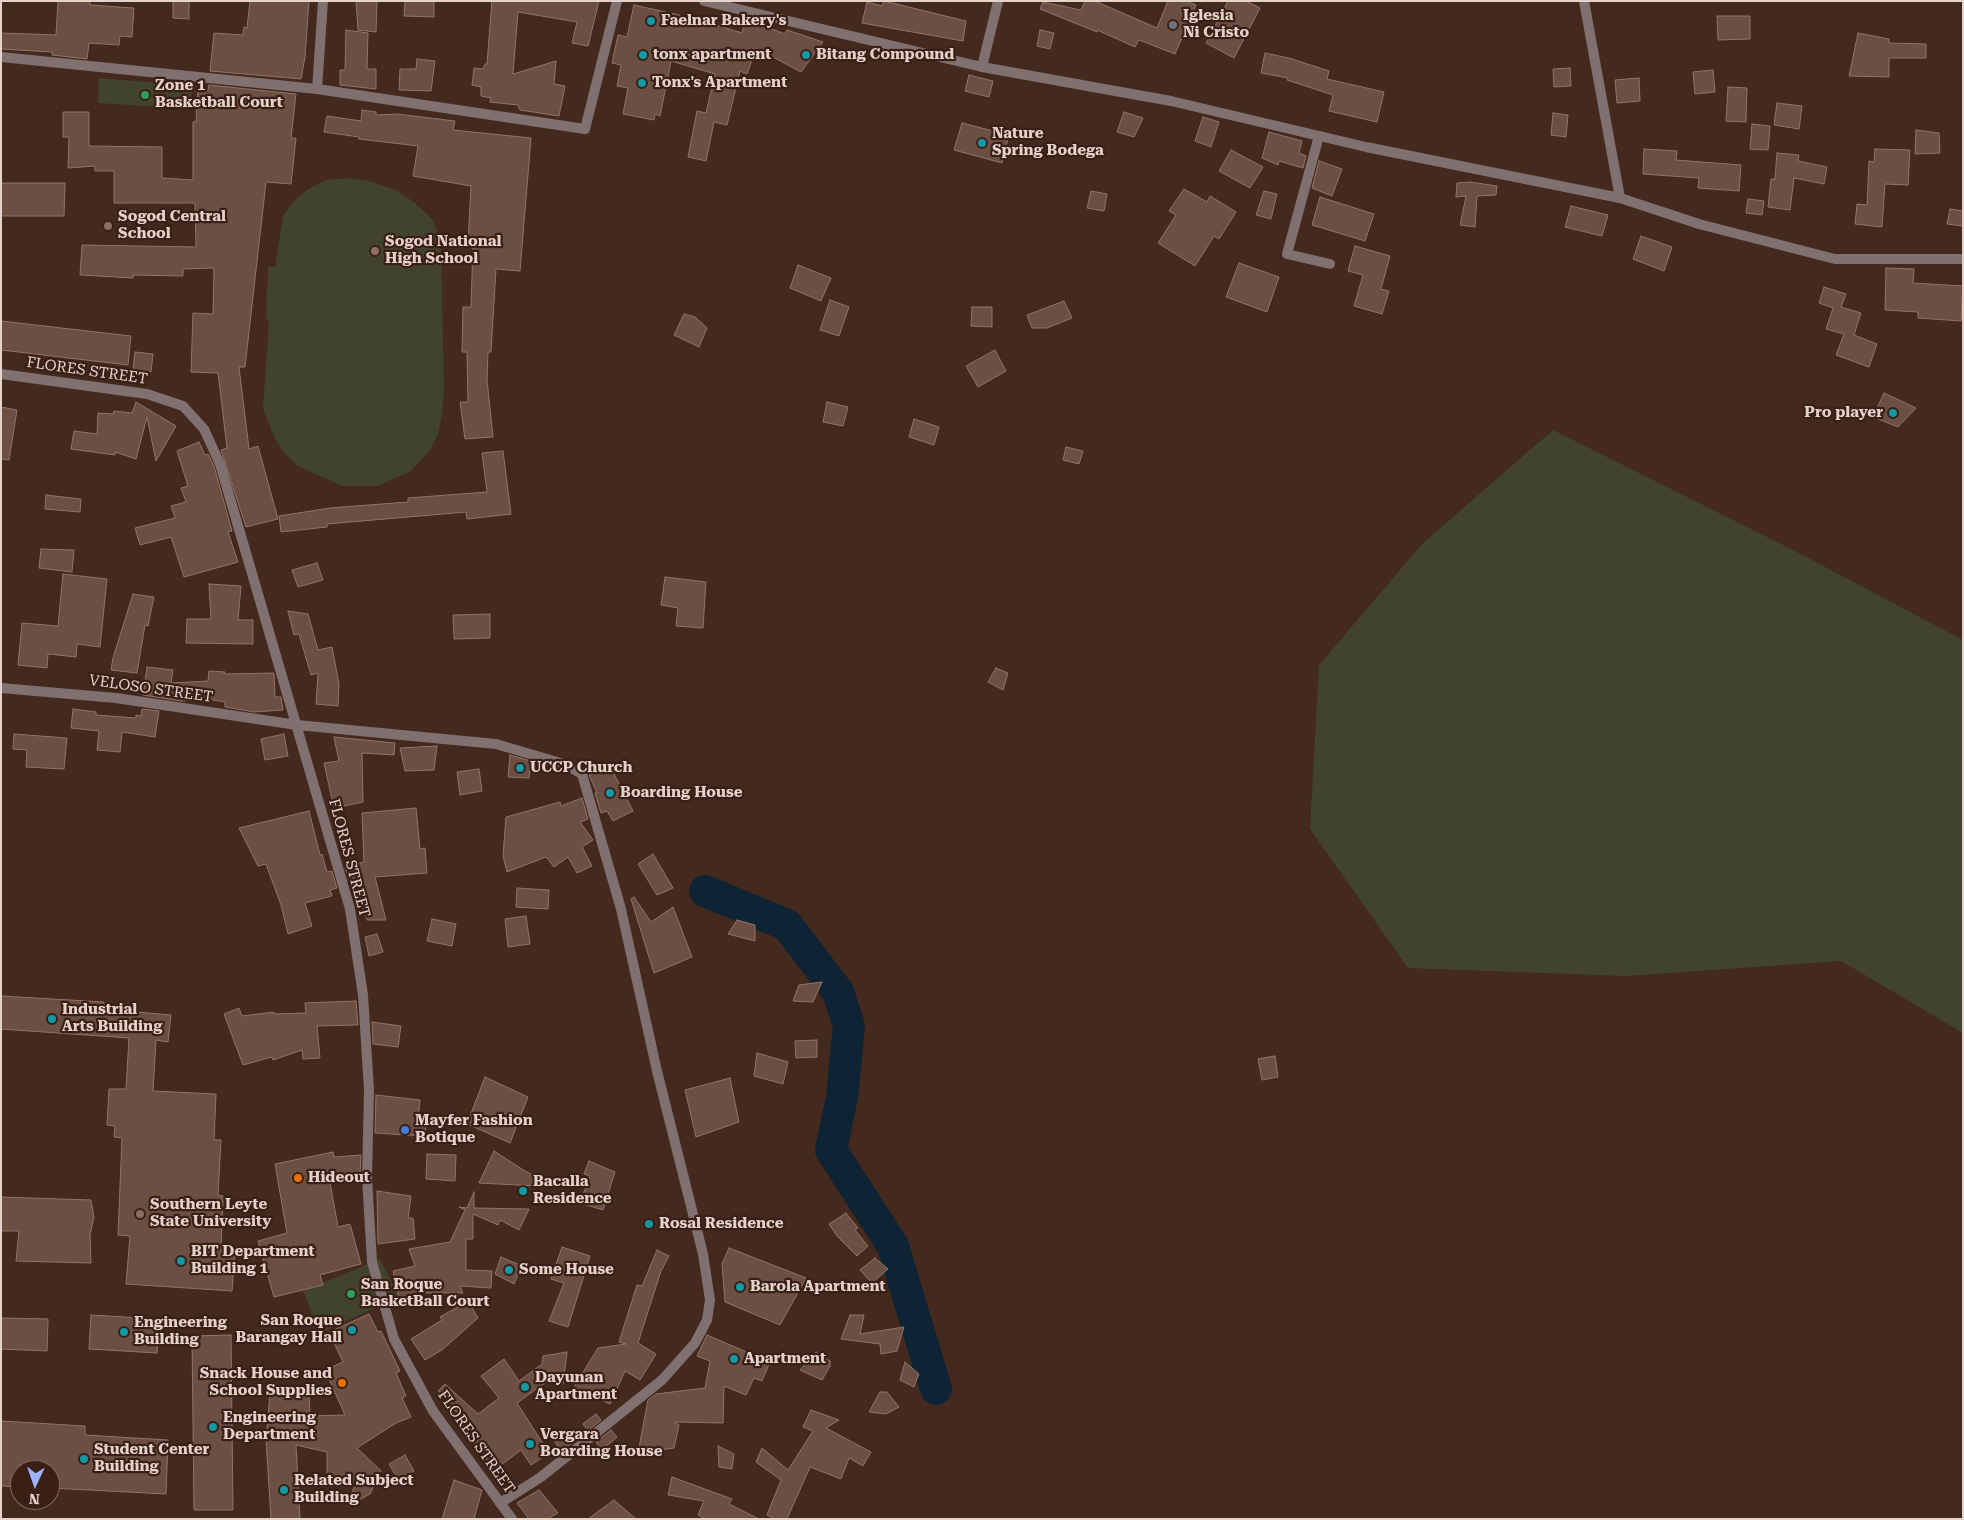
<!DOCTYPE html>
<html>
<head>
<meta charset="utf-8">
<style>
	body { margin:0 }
	#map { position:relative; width:1964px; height:1520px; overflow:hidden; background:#43291e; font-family:"Roboto Serif",serif }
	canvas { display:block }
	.frame { position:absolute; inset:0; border:2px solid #e4d2cb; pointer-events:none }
	.north { position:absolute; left:10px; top:1460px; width:50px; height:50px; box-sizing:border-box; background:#391f15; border:1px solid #7d675e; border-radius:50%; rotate:183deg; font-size:14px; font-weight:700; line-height:20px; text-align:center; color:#e4d2cb }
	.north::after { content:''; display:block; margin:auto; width:18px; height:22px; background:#9db4fd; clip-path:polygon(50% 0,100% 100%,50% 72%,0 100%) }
</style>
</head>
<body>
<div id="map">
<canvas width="1964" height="1520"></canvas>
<div class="frame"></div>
<div class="north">N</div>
</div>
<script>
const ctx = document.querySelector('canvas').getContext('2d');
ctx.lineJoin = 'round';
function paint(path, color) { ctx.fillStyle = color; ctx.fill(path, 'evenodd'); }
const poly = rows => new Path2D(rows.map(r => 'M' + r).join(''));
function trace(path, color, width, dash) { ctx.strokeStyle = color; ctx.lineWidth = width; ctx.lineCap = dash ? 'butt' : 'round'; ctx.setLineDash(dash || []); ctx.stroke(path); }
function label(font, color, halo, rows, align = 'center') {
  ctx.font = font + ' "Roboto Serif",serif'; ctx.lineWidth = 4.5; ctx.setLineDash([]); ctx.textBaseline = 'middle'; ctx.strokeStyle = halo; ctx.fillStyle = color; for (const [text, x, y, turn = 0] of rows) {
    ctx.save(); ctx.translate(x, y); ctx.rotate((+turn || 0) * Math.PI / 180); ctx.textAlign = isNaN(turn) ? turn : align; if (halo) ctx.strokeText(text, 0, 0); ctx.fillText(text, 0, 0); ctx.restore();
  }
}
paint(poly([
	[99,78,193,86,189,109,98,103],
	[347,178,369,181,396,190,414,202,432,219,439,235,441,251,444,385,443,409,438,434,431,449,411,471,378,486,342,486,298,466,284,453,274,437,263,409,269,320,266,319,268,267,275,267,283,216,293,202,308,189,326,180],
	[1553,430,1795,551,1963,640,1963,1033,1841,961,1626,976,1408,968,1310,829,1319,665,1423,543],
	[380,1259,399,1297,320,1333,303,1291]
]), '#41432c');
trace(poly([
	[705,891,787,925,838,992,849,1026,842,1097,831,1150,893,1246,936,1389]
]), '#0e2435', 32);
const building = poly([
	[58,1,90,1,90,5,134,8,132,37,120,36,119,45,89,43,87,59,52,55,52,52,1,49,1,33,56,35,58,1],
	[173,1,189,1,189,19,173,18,173,1],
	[250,1,309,1,305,57,301,79,210,71,214,33,243,35,244,27,247,28,250,1],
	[356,1,377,1,376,32,358,30,356,1],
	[405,1,434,1,434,17,404,16,405,1],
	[492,1,599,1,588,46,572,43,577,22,518,12,513,74,556,61,554,84,565,86,559,116,520,110,518,105,490,102,491,98,481,96,481,87,472,85,474,68,483,69,485,64,487,64,492,1],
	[884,1,966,21,963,41,862,23,867,2,882,6,884,1],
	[1085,1,1095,1,1157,28,1168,1,1186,1,1196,5,1175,54,1139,40,1135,47,1097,30,1097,32,1040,9,1043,2,1081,10,1085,1],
	[1228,1,1246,1,1260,8,1234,58,1206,43,1228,1],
	[634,5,693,18,742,33,745,21,764,26,785,34,787,30,823,42,801,72,756,48,747,74,740,71,727,125,714,122,706,161,688,157,697,111,706,113,715,74,671,61,660,116,655,114,654,120,623,114,628,88,617,86,621,65,612,63,618,35,627,37,634,5],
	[1717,16,1750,16,1750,39,1718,40,1717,16],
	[346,30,368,33,367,69,376,69,376,89,340,85,340,70,345,70,346,30],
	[1040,30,1054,33,1050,49,1037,46,1040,30],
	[1858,33,1889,39,1889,43,1926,44,1926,58,1889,58,1889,77,1849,76,1858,33],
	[1265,53,1289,58,1329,71,1327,79,1384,92,1377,122,1329,111,1333,95,1287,80,1288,78,1261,73,1265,53],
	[417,59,435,61,431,91,399,90,400,69,416,69,417,59],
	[1570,68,1571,86,1554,87,1553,69,1570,68],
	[1713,70,1715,92,1695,94,1693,72,1713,70],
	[969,75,993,81,989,97,965,91,969,75],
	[1639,78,1640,101,1617,103,1615,80,1639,78],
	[209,85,296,94,291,138,296,138,291,184,266,182,245,367,239,367,249,449,258,446,278,519,246,527,221,450,227,448,218,373,191,372,193,313,213,314,214,268,183,269,183,276,133,275,133,278,80,275,82,245,196,247,195,203,114,203,114,171,95,171,95,166,68,168,69,137,63,137,63,112,89,112,89,146,162,147,162,178,193,180,193,122,196,122,198,89,208,90,209,85],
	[1728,87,1747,88,1746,122,1726,121,1728,87],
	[1777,103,1802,106,1799,129,1774,125,1777,103],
	[362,110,376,112,376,115,397,114,455,121,453,130,531,138,520,271,496,269,491,352,488,352,487,380,493,437,465,439,460,402,468,402,467,352,462,352,463,307,471,307,473,243,468,243,471,186,413,176,418,146,359,139,359,137,324,132,327,116,361,121,362,110],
	[1124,112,1143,118,1134,137,1117,132,1124,112],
	[1553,113,1568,115,1566,137,1551,135,1553,113],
	[1203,117,1219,122,1211,147,1195,141,1203,117],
	[962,123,1009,135,1002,163,954,150,962,123],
	[1752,124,1770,126,1768,150,1750,149,1752,124],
	[1916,130,1939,133,1940,153,1915,154,1916,130],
	[1269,132,1302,141,1299,153,1306,156,1303,168,1279,161,1278,165,1262,158,1269,132],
	[1644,149,1677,151,1676,160,1741,165,1739,191,1698,188,1699,178,1643,174,1644,149],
	[1875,149,1910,150,1908,185,1885,184,1882,227,1855,224,1857,204,1867,205,1869,161,1874,162,1875,149],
	[1231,150,1263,167,1250,188,1219,171,1231,150],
	[1777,153,1799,155,1798,161,1827,167,1824,184,1794,178,1790,210,1768,207,1771,179,1775,179,1777,153],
	[1319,161,1342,169,1332,196,1312,188,1319,161],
	[1470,182,1497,186,1496,195,1477,196,1475,227,1460,225,1466,196,1456,197,1457,183,1470,182],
	[1,183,65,183,64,216,1,216,1,183],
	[1184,189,1207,202,1210,196,1236,212,1219,239,1214,236,1195,266,1158,243,1176,215,1169,211,1184,189],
	[1091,191,1107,194,1104,211,1087,208,1091,191],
	[1264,191,1277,194,1271,219,1256,215,1264,191],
	[1320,197,1374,214,1365,241,1312,225,1320,197],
	[1748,199,1764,201,1762,215,1746,213,1748,199],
	[1571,206,1608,215,1602,236,1565,227,1571,206],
	[1950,209,1963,211,1963,226,1947,224,1950,209],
	[1641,236,1672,247,1664,271,1633,259,1641,236],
	[1355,246,1390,256,1381,289,1389,291,1382,314,1354,306,1363,275,1348,271,1355,246],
	[1239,263,1279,277,1267,312,1226,297,1239,263],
	[798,265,831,278,821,301,790,288,798,265],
	[1886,268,1914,269,1913,283,1963,286,1961,321,1918,318,1918,312,1885,310,1886,268],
	[1824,287,1846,294,1841,307,1861,313,1854,335,1877,344,1869,367,1836,355,1844,334,1826,329,1833,308,1819,303,1824,287],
	[830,300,849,307,839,336,820,330,830,300],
	[1064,301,1072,318,1047,328,1032,328,1027,315,1064,301],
	[972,307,992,307,992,327,971,326,972,307],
	[684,314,695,317,707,328,699,347,674,335,684,314],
	[1,321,131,336,128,365,1,350,1,321],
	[995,350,1006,371,978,387,966,366,995,350],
	[135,352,153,354,151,372,133,370,135,352],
	[1884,393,1916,408,1898,427,1873,417,1884,393],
	[136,402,176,426,156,461,147,417,136,459,115,452,115,455,71,449,74,431,97,434,98,413,113,414,114,411,132,413,136,402],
	[827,402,848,407,843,426,823,422,827,402],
	[1,407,17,410,9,460,1,459,1,407],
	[914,419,939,427,934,445,909,437,914,419],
	[199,442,205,455,208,454,214,466,232,531,228,532,238,562,184,577,171,537,140,545,135,528,175,518,171,506,186,502,181,488,188,486,177,451,199,442],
	[1066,447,1083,451,1079,464,1063,460,1066,447],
	[503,451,511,514,467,519,466,512,327,524,327,527,281,532,279,516,330,508,408,502,408,498,487,492,482,453,503,451],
	[46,495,81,499,80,512,45,509,46,495],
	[41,549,74,550,72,572,39,568,41,549],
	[317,563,323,580,298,587,292,570,317,563],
	[63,574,107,579,100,647,77,644,76,657,48,654,47,668,18,665,22,623,58,626,63,574],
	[665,577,706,582,703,628,676,626,678,608,661,605,665,577],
	[209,584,241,586,238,620,253,620,253,644,186,643,187,619,211,619,209,584],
	[133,594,154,597,148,626,145,625,137,673,111,670,113,658,133,594],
	[288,611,308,614,318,650,332,647,339,684,338,706,316,704,318,673,311,675,299,634,294,635,288,611],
	[490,614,490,638,454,639,453,615,490,614],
	[147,667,173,670,171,683,208,681,209,671,225,672,224,674,274,673,275,697,281,697,283,710,254,712,225,707,225,702,208,699,181,701,143,695,147,667],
	[996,668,1008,673,1003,690,988,682,996,668],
	[73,709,96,712,96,715,136,718,136,715,141,716,142,709,159,711,155,737,122,732,120,752,97,750,99,731,71,728,73,709],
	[14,734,67,738,64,769,26,767,27,750,13,749,14,734],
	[284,734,288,756,265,760,261,739,284,734],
	[334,737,395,743,394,755,362,753,363,802,334,808,324,763,339,761,334,737],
	[437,746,434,770,405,771,400,748,437,746],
	[510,755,531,761,529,778,508,777,510,755],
	[611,768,633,811,613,821,607,811,601,813,595,793,597,793,589,775,611,768],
	[479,769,482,791,460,795,457,772,479,769],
	[582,798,588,819,580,822,593,840,582,847,592,866,577,873,568,857,554,867,546,857,507,872,503,856,506,817,560,802,561,806,582,798],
	[416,808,420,849,425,848,427,873,375,877,386,920,367,920,357,882,350,884,345,867,364,862,362,813,416,808],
	[309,811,320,855,322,854,327,872,332,871,337,888,330,890,332,896,305,903,312,926,288,934,281,905,266,864,258,866,239,828,309,811],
	[653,854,673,888,657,895,638,864,653,854],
	[517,888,549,890,548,909,516,907,517,888],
	[634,897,651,922,673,907,692,957,654,973,631,899,634,897],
	[526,916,530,944,508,947,505,919,526,916],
	[432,919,456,924,452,946,427,941,432,919],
	[737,920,755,925,755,941,728,934,737,920],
	[377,934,383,952,369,956,365,937,377,934],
	[822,982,813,1002,793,1001,799,985,822,982],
	[1,996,104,1002,103,1009,171,1015,168,1042,156,1040,153,1091,216,1094,214,1140,221,1140,218,1195,223,1196,221,1251,235,1251,232,1291,126,1284,130,1236,118,1235,122,1138,114,1137,115,1126,107,1125,109,1089,126,1089,129,1038,1,1029,1,996],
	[356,1001,358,1025,317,1026,320,1058,303,1059,302,1050,273,1060,272,1057,243,1065,224,1014,239,1008,242,1016,274,1012,274,1014,306,1013,305,1003,356,1001],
	[372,1022,401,1026,398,1047,373,1044,372,1022],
	[817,1040,817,1057,796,1058,795,1041,817,1040],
	[757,1053,788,1062,783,1084,754,1076,757,1053],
	[1275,1056,1278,1077,1262,1080,1258,1059,1275,1056],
	[485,1077,528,1097,510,1143,467,1124,485,1077],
	[730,1078,739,1122,696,1137,685,1090,730,1078],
	[376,1095,420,1100,418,1120,426,1120,425,1136,375,1133,376,1095],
	[494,1151,525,1171,556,1187,479,1183,494,1151],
	[333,1152,334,1157,361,1155,360,1174,329,1177,338,1227,350,1224,361,1264,320,1275,323,1285,274,1297,258,1241,287,1233,275,1164,333,1152],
	[427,1154,456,1155,455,1181,426,1179,427,1154],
	[589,1161,615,1172,603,1210,580,1203,590,1176,584,1174,589,1161],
	[377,1191,411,1196,408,1218,413,1218,415,1239,378,1244,377,1191],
	[474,1192,474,1208,529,1209,519,1230,500,1220,498,1225,473,1214,473,1239,466,1239,466,1270,492,1271,491,1288,460,1286,463,1293,419,1293,399,1298,393,1271,415,1266,409,1249,450,1242,465,1210,459,1207,467,1208,474,1192],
	[1,1197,91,1200,94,1217,90,1235,91,1263,16,1261,19,1231,1,1231,1,1197],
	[846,1213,858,1228,855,1230,868,1246,857,1256,837,1236,829,1224,846,1213],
	[562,1247,590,1256,568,1327,549,1321,564,1283,551,1279,562,1247],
	[729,1248,806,1278,780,1325,725,1302,722,1264,729,1248],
	[657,1250,669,1256,661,1271,638,1343,656,1354,640,1380,625,1371,610,1404,574,1387,598,1348,626,1344,619,1342,637,1285,642,1286,657,1250],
	[501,1257,522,1266,514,1284,495,1274,501,1257],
	[875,1258,888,1269,872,1283,860,1270,875,1258],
	[468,1301,478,1318,442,1350,425,1360,411,1339,442,1320,440,1317,468,1301],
	[369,1314,378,1332,381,1331,400,1371,396,1373,406,1396,402,1398,411,1417,396,1423,357,1448,381,1471,370,1494,348,1506,355,1484,327,1484,327,1452,296,1445,300,1519,271,1519,266,1440,270,1393,309,1392,310,1416,345,1415,325,1370,343,1362,329,1332,369,1314],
	[91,1315,159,1319,157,1353,89,1349,91,1315],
	[850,1315,864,1315,860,1334,904,1327,897,1351,881,1354,880,1344,841,1339,850,1315],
	[1,1318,48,1319,47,1351,1,1349,1,1318],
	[231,1335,233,1510,194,1510,192,1336,231,1335],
	[707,1335,770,1362,762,1381,754,1378,746,1395,724,1386,723,1423,674,1422,679,1425,674,1448,638,1453,648,1400,656,1394,705,1388,710,1361,697,1356,707,1335],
	[567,1352,563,1384,546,1382,517,1403,549,1453,531,1465,521,1450,493,1471,462,1426,466,1423,438,1391,445,1384,478,1414,499,1398,481,1376,504,1359,519,1381,542,1364,543,1356,567,1352],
	[816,1352,830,1361,830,1366,822,1380,800,1370,816,1352],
	[905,1362,919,1374,914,1387,900,1380,905,1362],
	[880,1392,887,1392,899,1407,886,1414,869,1412,880,1392],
	[811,1410,839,1420,826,1428,871,1452,863,1466,849,1458,841,1479,810,1467,787,1519,775,1519,767,1515,781,1480,756,1462,762,1448,788,1470,813,1431,803,1427,811,1410],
	[596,1414,601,1420,588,1431,583,1424,596,1414],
	[1,1421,85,1426,85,1435,168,1440,166,1494,50,1488,50,1470,20,1470,20,1487,1,1486,1,1421],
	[611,1430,617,1437,602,1450,596,1442,611,1430],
	[568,1431,576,1440,562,1451,554,1441,568,1431],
	[718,1446,734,1454,732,1469,719,1467,718,1446],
	[405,1455,414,1471,398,1479,389,1464,405,1455],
	[672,1477,732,1499,729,1504,759,1519,706,1519,698,1515,704,1501,668,1495,672,1477],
	[454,1480,482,1490,474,1519,442,1519,454,1480],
	[539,1490,558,1513,547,1519,529,1519,517,1503,539,1490],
	[614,1500,636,1519,588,1519,614,1500]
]);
paint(building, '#6c4f43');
trace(building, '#937467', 1);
trace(poly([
	[1584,1,1620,198],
	[1,57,317,89,585,129,617,1],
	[982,67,998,1],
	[317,89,323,1],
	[1319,136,1287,254,1330,264],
	[1,688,116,698,297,725,496,744,564,764,582,774,621,909,657,1071,703,1254,710,1300,707,1320,695,1343,662,1380,541,1477,500,1503]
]), '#807070', 10);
trace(poly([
	[704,1,982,67,1171,101,1366,147,1620,198,1699,224,1835,259,1963,259],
	[1,374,147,394,183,406,204,429,220,464,350,909,363,995,369,1090,367,1178,372,1262,394,1339,433,1411,512,1519]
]), '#807070', 10);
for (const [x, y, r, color] of [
	[651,21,5,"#0f9aa8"],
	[1173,25,5,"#6b7280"],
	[643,55,5,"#0f9aa8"],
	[806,55,5,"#0f9aa8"],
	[642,83,5,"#0f9aa8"],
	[145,95,5,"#2e9e5b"],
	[982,143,5,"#0f9aa8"],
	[108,226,5,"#8d6e63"],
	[375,251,5,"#8d6e63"],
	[1893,413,5,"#0f9aa8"],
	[520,768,5,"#0f9aa8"],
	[610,793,5,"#0f9aa8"],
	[52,1019,5,"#0f9aa8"],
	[405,1130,5,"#3f7fe0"],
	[298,1178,5,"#e8710a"],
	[523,1191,5,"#0f9aa8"],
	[140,1214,5,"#8d6e63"],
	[649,1224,5,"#0f9aa8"],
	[181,1261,5,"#0f9aa8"],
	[509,1270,5,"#0f9aa8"],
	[740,1287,5,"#0f9aa8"],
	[351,1294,5,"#2e9e5b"],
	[352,1330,5,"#0f9aa8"],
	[124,1332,5,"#0f9aa8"],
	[734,1359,5,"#0f9aa8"],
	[342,1383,5,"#e8710a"],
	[525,1387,5,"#0f9aa8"],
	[213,1427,5,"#0f9aa8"],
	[530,1444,5,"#0f9aa8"],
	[84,1459,5,"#0f9aa8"],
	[284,1490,5,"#0f9aa8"]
]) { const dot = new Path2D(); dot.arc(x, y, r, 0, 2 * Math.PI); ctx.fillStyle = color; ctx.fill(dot); trace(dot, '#391f15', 2); }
label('bold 15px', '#e4d2cb', '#391f15', [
	["Iglesia",1183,16],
	["Ni Cristo",1183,33],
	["Faelnar Bakery's",661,21],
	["tonx apartment",653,55],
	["Bitang Compound",816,55],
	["Tonx's Apartment",652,83],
	["Zone 1",155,86],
	["Basketball Court",155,103],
	["Nature",992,134],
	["Spring Bodega",992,151],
	["Sogod Central",118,217],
	["School",118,234],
	["Sogod National",385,242],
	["High School",385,259],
	["Pro player",1883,413,"right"],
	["UCCP Church",530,768],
	["Boarding House",620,793],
	["Industrial",62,1010],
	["Arts Building",62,1027],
	["Mayfer Fashion",415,1121],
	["Botique",415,1138],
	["Hideout",308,1178],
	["Bacalla",533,1182],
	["Residence",533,1199],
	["Southern Leyte",150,1205],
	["State University",150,1222],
	["Rosal Residence",659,1224],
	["BIT Department",191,1252],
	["Building 1",191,1269],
	["Some House",519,1270],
	["San Roque",361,1285],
	["BasketBall Court",361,1302],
	["Barola Apartment",750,1287],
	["San Roque",342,1321,"right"],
	["Barangay Hall",342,1338,"right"],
	["Engineering",134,1323],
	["Building",134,1340],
	["Apartment",744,1359],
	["Snack House and",332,1374,"right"],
	["School Supplies",332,1391,"right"],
	["Dayunan",535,1378],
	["Apartment",535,1395],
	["Engineering",223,1418],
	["Department",223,1435],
	["Vergara",540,1435],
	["Boarding House",540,1452],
	["Student Center",94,1450],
	["Building",94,1467],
	["Related Subject",294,1481],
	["Building",294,1498]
], 'left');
label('15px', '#e4d2cb', '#391f15', [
	["FLORES STREET",87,371,8],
	["VELOSO STREET",151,689,8],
	["FLORES STREET",349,858,75],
	["FLORES STREET",476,1442,55]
]);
</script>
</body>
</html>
